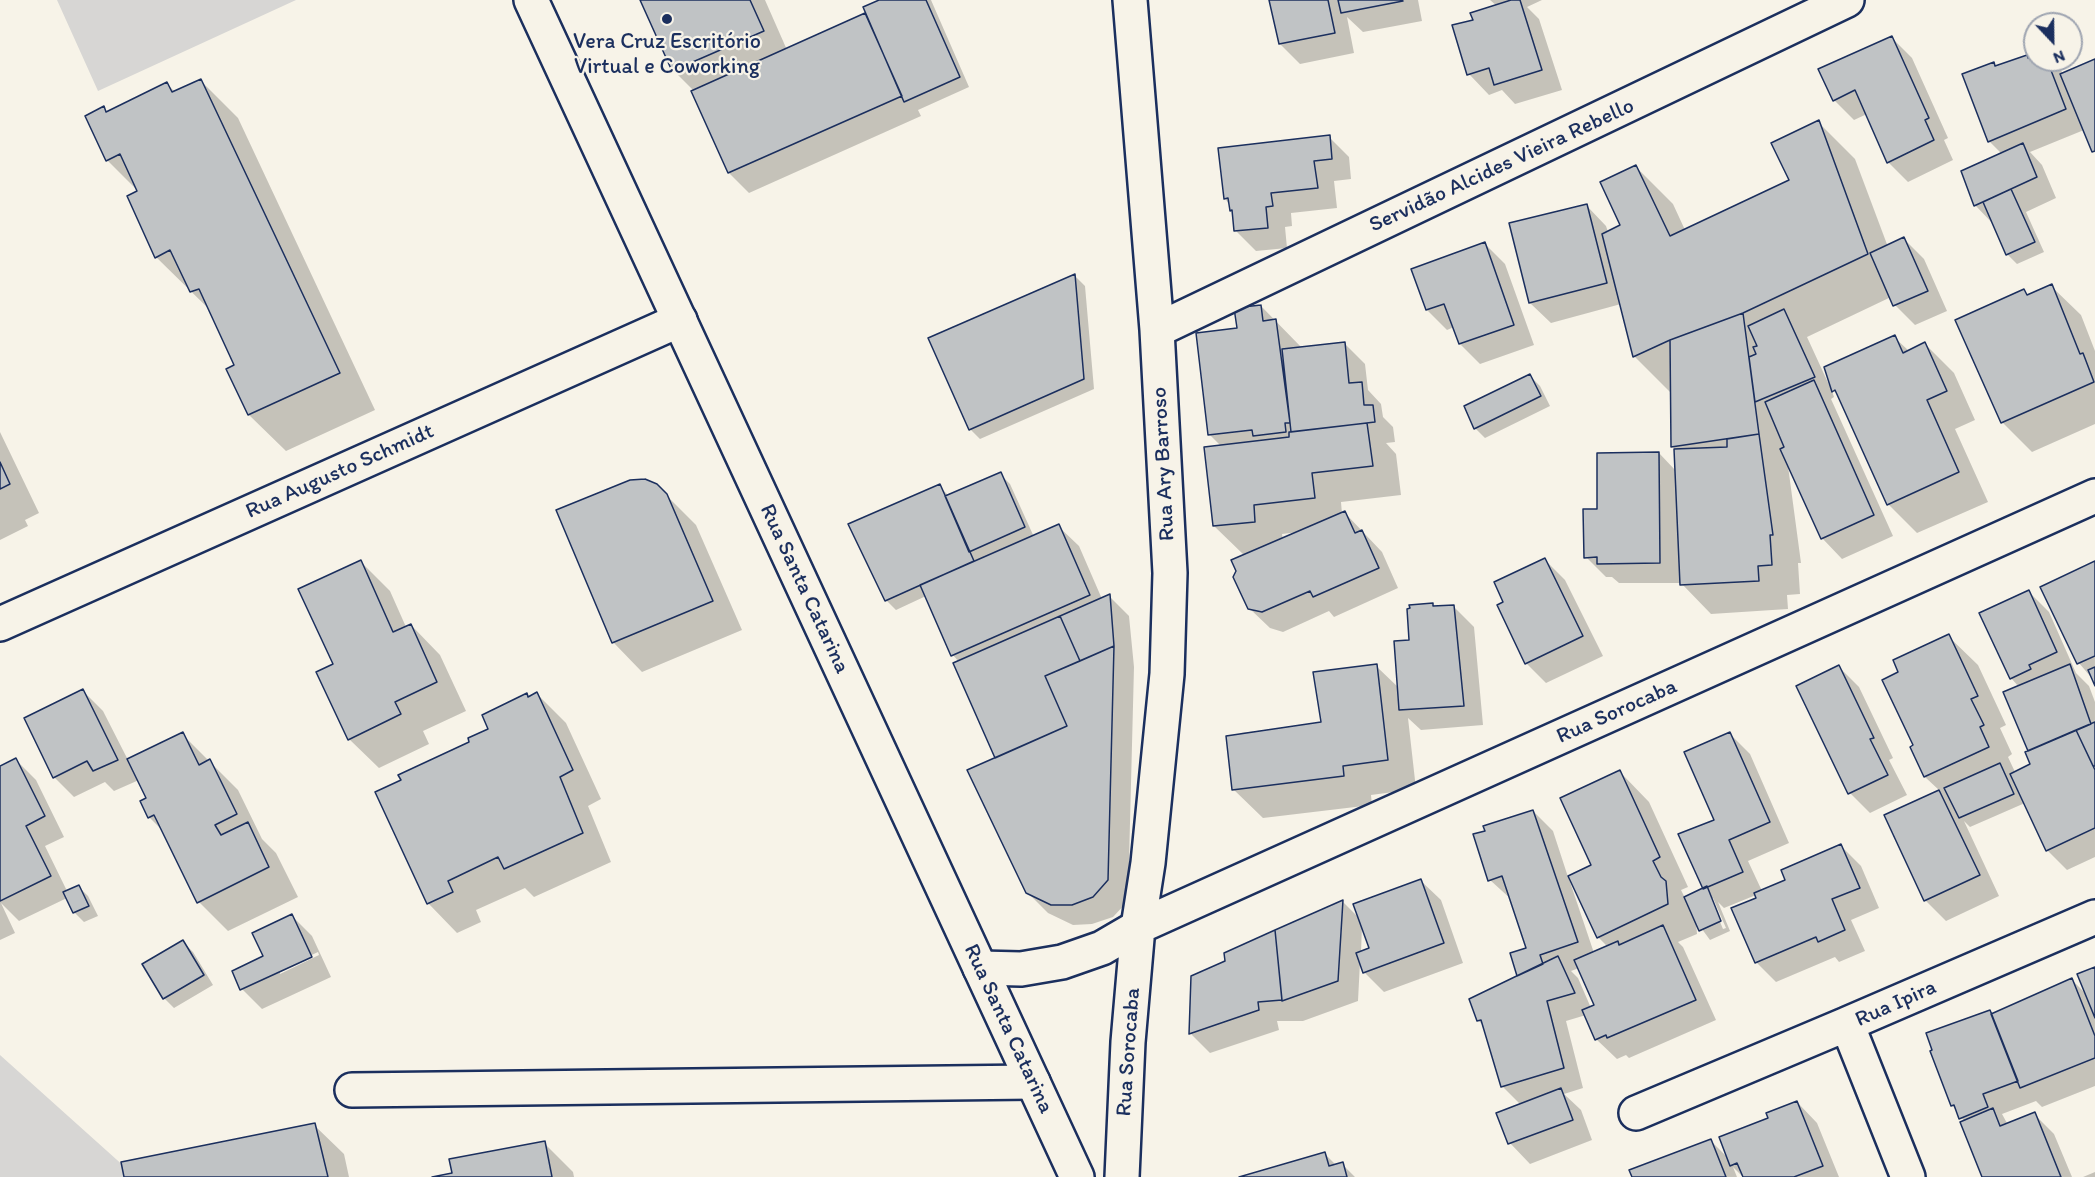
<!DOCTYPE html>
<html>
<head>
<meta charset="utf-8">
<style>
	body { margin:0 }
	#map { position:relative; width:2095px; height:1177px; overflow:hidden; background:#f7f3e8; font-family:Itim,sans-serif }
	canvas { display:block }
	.north { position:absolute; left:2023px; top:12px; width:60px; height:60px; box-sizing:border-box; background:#f7f3e8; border:2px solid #9fa5b1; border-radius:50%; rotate:158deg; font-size:16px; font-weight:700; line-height:24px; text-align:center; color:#1b2f5e }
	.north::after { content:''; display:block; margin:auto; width:21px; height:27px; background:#1b2f5e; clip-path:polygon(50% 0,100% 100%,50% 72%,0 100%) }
</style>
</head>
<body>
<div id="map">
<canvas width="2095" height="1177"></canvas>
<div class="north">N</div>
</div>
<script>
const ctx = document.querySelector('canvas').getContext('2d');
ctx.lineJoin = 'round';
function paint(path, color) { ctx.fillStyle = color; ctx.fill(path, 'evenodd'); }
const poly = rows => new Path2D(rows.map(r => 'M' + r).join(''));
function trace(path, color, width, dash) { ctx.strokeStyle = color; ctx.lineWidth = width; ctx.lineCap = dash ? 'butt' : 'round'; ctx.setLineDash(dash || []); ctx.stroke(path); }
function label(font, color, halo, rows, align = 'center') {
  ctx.font = font + ' Itim,sans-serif'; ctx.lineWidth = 4.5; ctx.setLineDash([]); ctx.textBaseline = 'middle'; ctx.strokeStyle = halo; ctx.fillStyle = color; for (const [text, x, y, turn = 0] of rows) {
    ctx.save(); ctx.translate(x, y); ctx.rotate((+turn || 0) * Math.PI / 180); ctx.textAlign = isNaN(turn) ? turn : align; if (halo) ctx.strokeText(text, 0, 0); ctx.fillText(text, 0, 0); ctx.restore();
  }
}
paint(poly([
	[57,0,296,0,98,91],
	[0,1055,136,1177,0,1177]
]), '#d7d6d4');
paint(poly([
	[642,0,765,0,787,50,865,15,870,20,883,0,931,0,969,87,918,110,921,116,749,193,729,173,694,91,673,70],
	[1271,0,1418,0,1422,21,1363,32,1347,17,1354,53,1300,64,1280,44],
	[1490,0,1542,0,1527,7,1539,19,1562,90,1515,104,1502,90,1489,95,1469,74,1474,21,1497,6],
	[1892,38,1912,58,1948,138,1944,140,1953,160,1908,182,1888,162,1867,114,1854,120,1834,100],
	[2035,56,2035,60,2051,60,2064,74,2095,60,2095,153,2084,130,2030,152,2042,165,2056,198,2026,212,2044,252,2017,264,2007,254,1995,226,1975,205,2002,154,1989,141,1994,64,1997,67],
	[201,81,238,118,375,410,286,451,249,415,236,366,211,311,156,257,139,192,107,160,103,108,108,113,167,84,175,92],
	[1818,122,1855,159,1888,247,1904,239,1924,259,1947,311,1915,325,1895,305,1891,297,1807,337,1830,387,1894,337,1909,351,1925,344,1954,373,1975,420,1955,429,1988,502,1917,533,1888,504,1840,397,1831,388,1834,397,1831,399,1893,536,1842,559,1822,538,1788,466,1801,563,1798,563,1800,594,1787,595,1788,609,1711,614,1681,583,1619,583,1612,577,1606,577,1586,557,1599,511,1659,453,1676,471,1675,449,1672,446,1672,394,1634,356,1621,304,1551,323,1530,303,1586,205,1606,226,1608,232,1622,226,1636,167,1673,204,1685,230,1791,180],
	[1329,137,1349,157,1351,179,1334,181,1337,208,1291,213,1292,226,1285,227,1287,248,1256,251,1236,231,1234,213,1225,198],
	[1485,244,1505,264,1534,345,1480,364,1460,344,1454,327,1447,330,1427,310,1413,269],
	[1075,276,1085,286,1094,389,980,439,970,429],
	[2051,286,2081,315,2095,351,2095,424,2032,452,2002,422,2024,291,2029,296],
	[1261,306,1302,348,1345,344,1365,364,1368,390,1381,404,1383,417,1393,427,1395,442,1386,443,1396,454,1401,495,1341,502,1342,514,1345,513,1382,552,1398,588,1334,617,1329,611,1283,632,1270,628,1249,608,1245,556,1214,526,1222,447,1209,434,1238,329],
	[1299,532,1283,540,1282,534],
	[1530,376,1540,386,1550,406,1485,438,1475,428],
	[0,432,39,513,25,520,28,526,0,540],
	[1000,474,1010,484,1034,537,1058,526,1079,546,1102,599,1109,596,1129,616,1134,667,1128,901,1113,917,1092,924,1073,925,1048,913,1027,892,997,759,959,662,953,655,926,596,896,610,886,600,939,486,949,496],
	[656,485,696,525,742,630,642,672,613,642],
	[1545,560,1565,580,1603,656,1546,683,1526,663],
	[361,562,390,591,406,627,411,625,440,655,466,711,423,731,429,744,379,768,349,739,335,665],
	[2095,563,2095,682,2079,663,2042,587],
	[2028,591,2049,612,2076,673,2089,686,2095,702,2095,857,2067,870,2047,850,2025,803,1970,827,1964,821,1999,896,1946,921,1926,901,1886,816,1940,791,1925,777,1911,748,1915,746,1900,672,1948,636,1978,665,2006,725,2000,728,2012,754,2008,757,2015,772,2032,764,2019,687,2011,678],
	[1432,605,1435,608,1453,606,1474,627,1483,725,1421,730,1408,718,1416,789,1371,795,1372,805,1263,818,1233,789,1240,733,1323,723,1376,666,1399,688,1410,641],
	[1839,667,1859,687,1893,758,1889,760,1907,795,1870,813,1850,793],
	[83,691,103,711,128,760,182,734,238,790,262,839,276,853,298,897,228,931,199,902,164,832,149,817,148,798,139,780,114,791,105,782,74,797,54,777],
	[537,694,566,723,601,799,588,806,611,862,534,897,525,888,476,910,481,922,457,933,428,903,403,780,471,742,490,730,527,695,529,698],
	[1729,733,1750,754,1789,843,1748,861,1762,891,1787,881,1841,846,1861,866,1879,908,1851,920,1865,951,1839,962,1835,957,1776,982,1756,962,1756,895,1724,908,1718,902,1730,931,1710,940,1696,921,1697,934,1678,942,1683,947,1716,1020,1629,1058,1626,1055,1617,1059,1596,1039,1586,1015,1566,1021,1583,1088,1564,1094,1581,1110,1592,1140,1530,1164,1510,1143,1498,1114,1521,1105,1502,1086,1485,1027,1478,1020,1519,976,1528,949,1512,900,1490,880,1487,832,1533,811,1553,831,1568,877,1593,866,1620,772,1649,802,1688,887,1681,890,1685,898,1704,889],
	[1571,878,1598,937,1608,947,1594,953,1569,879],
	[1710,898,1713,898,1726,928,1723,929],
	[1579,968,1596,1006,1591,1008,1578,978,1571,971],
	[16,760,36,780,64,837,45,846,67,891,78,886,88,896,98,916,84,922,74,912,67,898,19,921,1,903,15,933,0,940,0,768],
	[1420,880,1441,900,1463,963,1384,992,1364,972,1360,962,1358,1001,1303,1021,1277,1021,1279,1030,1210,1053,1190,1033,1226,962,1343,902,1360,919],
	[1362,925,1371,949,1361,953],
	[292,916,312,936,331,977,262,1009,242,989],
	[318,952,319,955,280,974,280,970],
	[183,942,193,952,213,985,174,1008,164,998],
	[2095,969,2095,1086,2042,1107,2036,1101,2002,1114,2008,1125,2034,1114,2054,1134,2072,1177,1984,1177,1964,1121,1952,1105,1993,1015,2072,980,2088,996],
	[1797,1102,1817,1123,1839,1177,1743,1177,1733,1167,1737,1177,1634,1177,1710,1140,1729,1159,1770,1119],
	[314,1125,344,1154,349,1177,126,1177],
	[544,1143,573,1172,574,1177,439,1177],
	[1325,1154,1337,1166,1342,1164,1355,1177,1241,1177],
	[2095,1172,2095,1177,2083,1177]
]), '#0003');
const building = poly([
	[640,0,750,0,764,31,672,71,640,0],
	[879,0,926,0,960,77,904,102,863,7,879,0],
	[1269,0,1328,0,1335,33,1279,44,1269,0],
	[1338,0,1402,0,1403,1,1341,13,1338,0],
	[1511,0,1520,0,1542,70,1494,85,1489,68,1467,75,1452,25,1473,20,1470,13,1511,0],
	[865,13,902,96,728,173,691,91,865,13],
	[1892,36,1929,118,1925,120,1934,140,1887,163,1855,90,1833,101,1818,69,1892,36],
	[2027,55,2028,58,2035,55,2035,60,2047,60,2066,109,1988,142,1962,74,1994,62,1995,66,2027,55],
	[2095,59,2095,151,2092,152,2060,74,2095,59],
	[201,79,340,373,248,415,226,369,234,365,199,289,190,292,170,250,155,258,127,196,137,191,120,154,106,161,85,116,104,106,106,112,167,82,172,92,201,79],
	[1819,120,1868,254,1743,313,1670,340,1633,357,1602,234,1620,225,1600,182,1636,165,1670,236,1789,180,1771,143,1819,120],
	[1330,135,1332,159,1314,161,1318,188,1271,193,1273,206,1266,207,1268,228,1234,231,1232,210,1230,211,1228,198,1224,199,1218,148,1330,135],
	[2023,143,2037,177,1974,206,1961,171,2023,143],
	[2011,189,2035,242,2006,255,1983,202,2011,189],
	[1587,204,1607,283,1529,303,1509,223,1587,204],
	[1904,237,1928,291,1893,306,1870,253,1904,237],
	[1485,242,1514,325,1459,344,1444,304,1426,310,1411,269,1485,242],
	[1075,274,1084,379,969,430,928,338,1075,274],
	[2052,284,2080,354,2083,353,2094,382,2001,423,1955,320,2024,289,2027,295,2052,284],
	[1261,305,1263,321,1276,319,1290,423,1285,423,1286,432,1253,436,1252,430,1208,435,1196,333,1237,328,1234,308,1261,305],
	[1784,309,1815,377,1755,402,1749,357,1756,354,1753,347,1757,346,1748,326,1784,309],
	[1743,313,1759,434,1671,447,1670,340,1743,313],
	[1895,335,1903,353,1925,342,1947,391,1927,400,1959,472,1887,505,1835,390,1832,392,1824,367,1895,335],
	[1345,342,1349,383,1362,382,1364,405,1373,405,1375,422,1291,432,1282,349,1345,342],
	[1530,374,1541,396,1474,429,1464,406,1530,374],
	[1814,380,1874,515,1821,539,1780,449,1784,447,1765,402,1814,380],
	[1367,423,1373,466,1312,473,1315,498,1254,505,1255,522,1213,526,1204,447,1289,437,1289,432,1367,423],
	[1759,434,1773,535,1770,535,1772,565,1758,566,1759,581,1680,585,1674,449,1727,447,1727,439,1759,434],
	[1659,452,1660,563,1597,564,1597,557,1584,558,1583,509,1597,509,1597,453,1659,452],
	[0,462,10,484,0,489,0,462],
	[1001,472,1025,527,969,552,945,496,1001,472],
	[645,479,657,484,667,494,713,601,612,643,556,510,630,480,645,479],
	[940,484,974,561,885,601,848,524,940,484],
	[1345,511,1355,533,1362,530,1379,568,1313,597,1310,591,1262,612,1248,609,1233,577,1236,571,1231,560,1345,511],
	[1059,524,1090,595,951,656,920,585,1059,524],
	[1545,558,1583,636,1525,664,1497,605,1503,602,1494,582,1545,558],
	[361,560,393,632,411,624,437,682,395,702,401,714,348,740,316,672,333,664,298,589,361,560],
	[2095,561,2095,656,2077,664,2040,587,2095,561],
	[2029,590,2057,652,2029,665,2031,669,2010,679,1979,613,2029,590],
	[1110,594,1114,646,1080,661,1060,616,1110,594],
	[1433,603,1433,606,1454,605,1464,706,1399,710,1394,641,1409,640,1407,609,1410,608,1409,605,1433,603],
	[1060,616,1080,661,1045,676,1067,726,995,758,953,663,1060,616],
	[1949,634,1978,696,1971,699,1984,725,1980,727,1989,747,1924,777,1910,747,1913,745,1882,680,1898,672,1893,660,1949,634],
	[1114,646,1108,880,1093,897,1072,905,1051,905,1026,893,967,770,1067,726,1045,676,1114,646],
	[1377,664,1388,760,1343,766,1344,776,1232,790,1226,736,1321,722,1313,672,1377,664],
	[2070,664,2091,724,2028,751,2003,692,2070,664],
	[1839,665,1874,738,1870,739,1888,775,1848,794,1796,686,1839,665],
	[2095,667,2095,686,2088,670,2095,667],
	[83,689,118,760,93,771,87,761,53,778,24,718,83,689],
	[537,692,573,770,560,777,583,833,504,869,498,857,448,881,453,892,427,904,375,792,401,780,398,775,469,742,468,738,488,729,482,715,527,693,528,697,537,692],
	[2095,722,2095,766,2093,766,2076,730,2095,722],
	[2076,730,2095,770,2095,828,2046,851,2010,774,2030,764,2025,752,2076,730],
	[183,732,199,765,210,759,237,814,215,825,221,835,248,822,269,867,197,903,154,815,148,818,140,801,146,798,127,759,183,732],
	[1730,732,1770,822,1729,840,1743,872,1703,889,1678,834,1714,820,1684,752,1730,732],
	[16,758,45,816,26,826,51,876,0,901,0,766,16,758],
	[2000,763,2014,794,1959,818,1944,788,2000,763],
	[1620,770,1660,857,1653,861,1661,877,1666,881,1668,904,1597,938,1568,876,1591,865,1560,798,1620,770],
	[1939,790,1980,875,1924,901,1884,815,1939,790],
	[1533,810,1578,942,1540,955,1543,964,1517,976,1510,953,1526,948,1502,876,1488,881,1473,834,1485,831,1483,826,1533,810],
	[1841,844,1860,888,1832,899,1845,930,1818,942,1816,937,1755,963,1731,908,1756,898,1754,893,1785,880,1781,870,1841,844],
	[1421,879,1444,943,1363,973,1356,953,1369,948,1353,904,1421,879],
	[79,885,89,906,73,913,63,892,79,885],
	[1707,886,1721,921,1699,931,1684,897,1707,886],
	[1343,900,1338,981,1282,1001,1275,930,1343,900],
	[292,914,312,957,240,990,232,971,263,956,252,933,292,914],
	[1663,925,1696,1000,1607,1038,1606,1035,1595,1040,1582,1010,1594,1005,1574,960,1618,941,1619,945,1663,925],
	[1275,930,1282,1000,1258,1002,1259,1010,1189,1034,1191,976,1225,961,1224,953,1275,930],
	[183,940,204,975,163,999,142,964,183,940],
	[1558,956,1575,993,1547,1001,1564,1068,1501,1087,1481,1020,1477,1021,1469,999,1558,956],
	[2095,967,2095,1018,2077,974,2095,967],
	[2072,978,2095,1036,2095,1058,2020,1088,1991,1014,2072,978],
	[1990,1010,2018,1081,1983,1094,1988,1107,1959,1119,1954,1105,1951,1106,1930,1051,1932,1050,1926,1033,1990,1010],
	[1561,1088,1573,1120,1508,1144,1496,1113,1561,1088],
	[1797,1101,1823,1166,1794,1177,1743,1177,1737,1163,1730,1166,1719,1137,1768,1118,1766,1113,1797,1101],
	[1993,1108,2000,1126,2035,1112,2061,1177,1982,1177,1960,1122,1993,1108],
	[315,1123,328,1177,124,1177,121,1162,315,1123],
	[1711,1139,1726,1177,1632,1177,1629,1170,1711,1139],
	[545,1141,552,1177,432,1177,452,1173,449,1159,545,1141],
	[1325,1152,1329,1166,1343,1162,1347,1177,1239,1177,1325,1152]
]);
paint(building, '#c0c3c5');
trace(building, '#1b2f5e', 1.5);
const street = poly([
	[1130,0,1157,330,1170,573,1167,674,1148,863,1138,927],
	[1157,330,1847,0],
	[0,624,680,320],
	[352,1090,1033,1082],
	[1636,1113,1847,1024],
	[1908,1177,1847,1024,2095,917]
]);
const secondary = poly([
	[980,968,1021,969,1062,962,1102,948,1138,927,2095,496],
	[1122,1177,1128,1042,1138,927]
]);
const primary = poly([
	[531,0,1077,1177]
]);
trace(street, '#1b2f5e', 38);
trace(secondary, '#1b2f5e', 38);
trace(primary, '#1b2f5e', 38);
trace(street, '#f7f3e8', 33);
trace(secondary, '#f7f3e8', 33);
trace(primary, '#f7f3e8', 33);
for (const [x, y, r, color] of [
	[667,19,6,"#1b2f5e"]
]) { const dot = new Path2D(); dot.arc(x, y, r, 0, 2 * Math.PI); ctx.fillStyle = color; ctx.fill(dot); trace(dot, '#f7f3e8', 2); }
label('22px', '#1b2f5e', '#f7f3e8', [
	["Vera Cruz Escritório",667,42],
	["Virtual e Coworking",667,67]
]);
label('22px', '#1b2f5e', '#f7f3e8', [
	["Servidão Alcides Vieira Rebello",1502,166,-25],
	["Rua Ary Barroso",1164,464,-93],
	["Rua Augusto Schmidt",340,472,-24],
	["Rua Santa Catarina",804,589,65],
	["Rua Sorocaba",1617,712,-24],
	["Rua Ipira",1896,1004,-24],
	["Rua Santa Catarina",1008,1029,65],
	["Rua Sorocaba",1129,1052,-86]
]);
</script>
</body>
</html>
